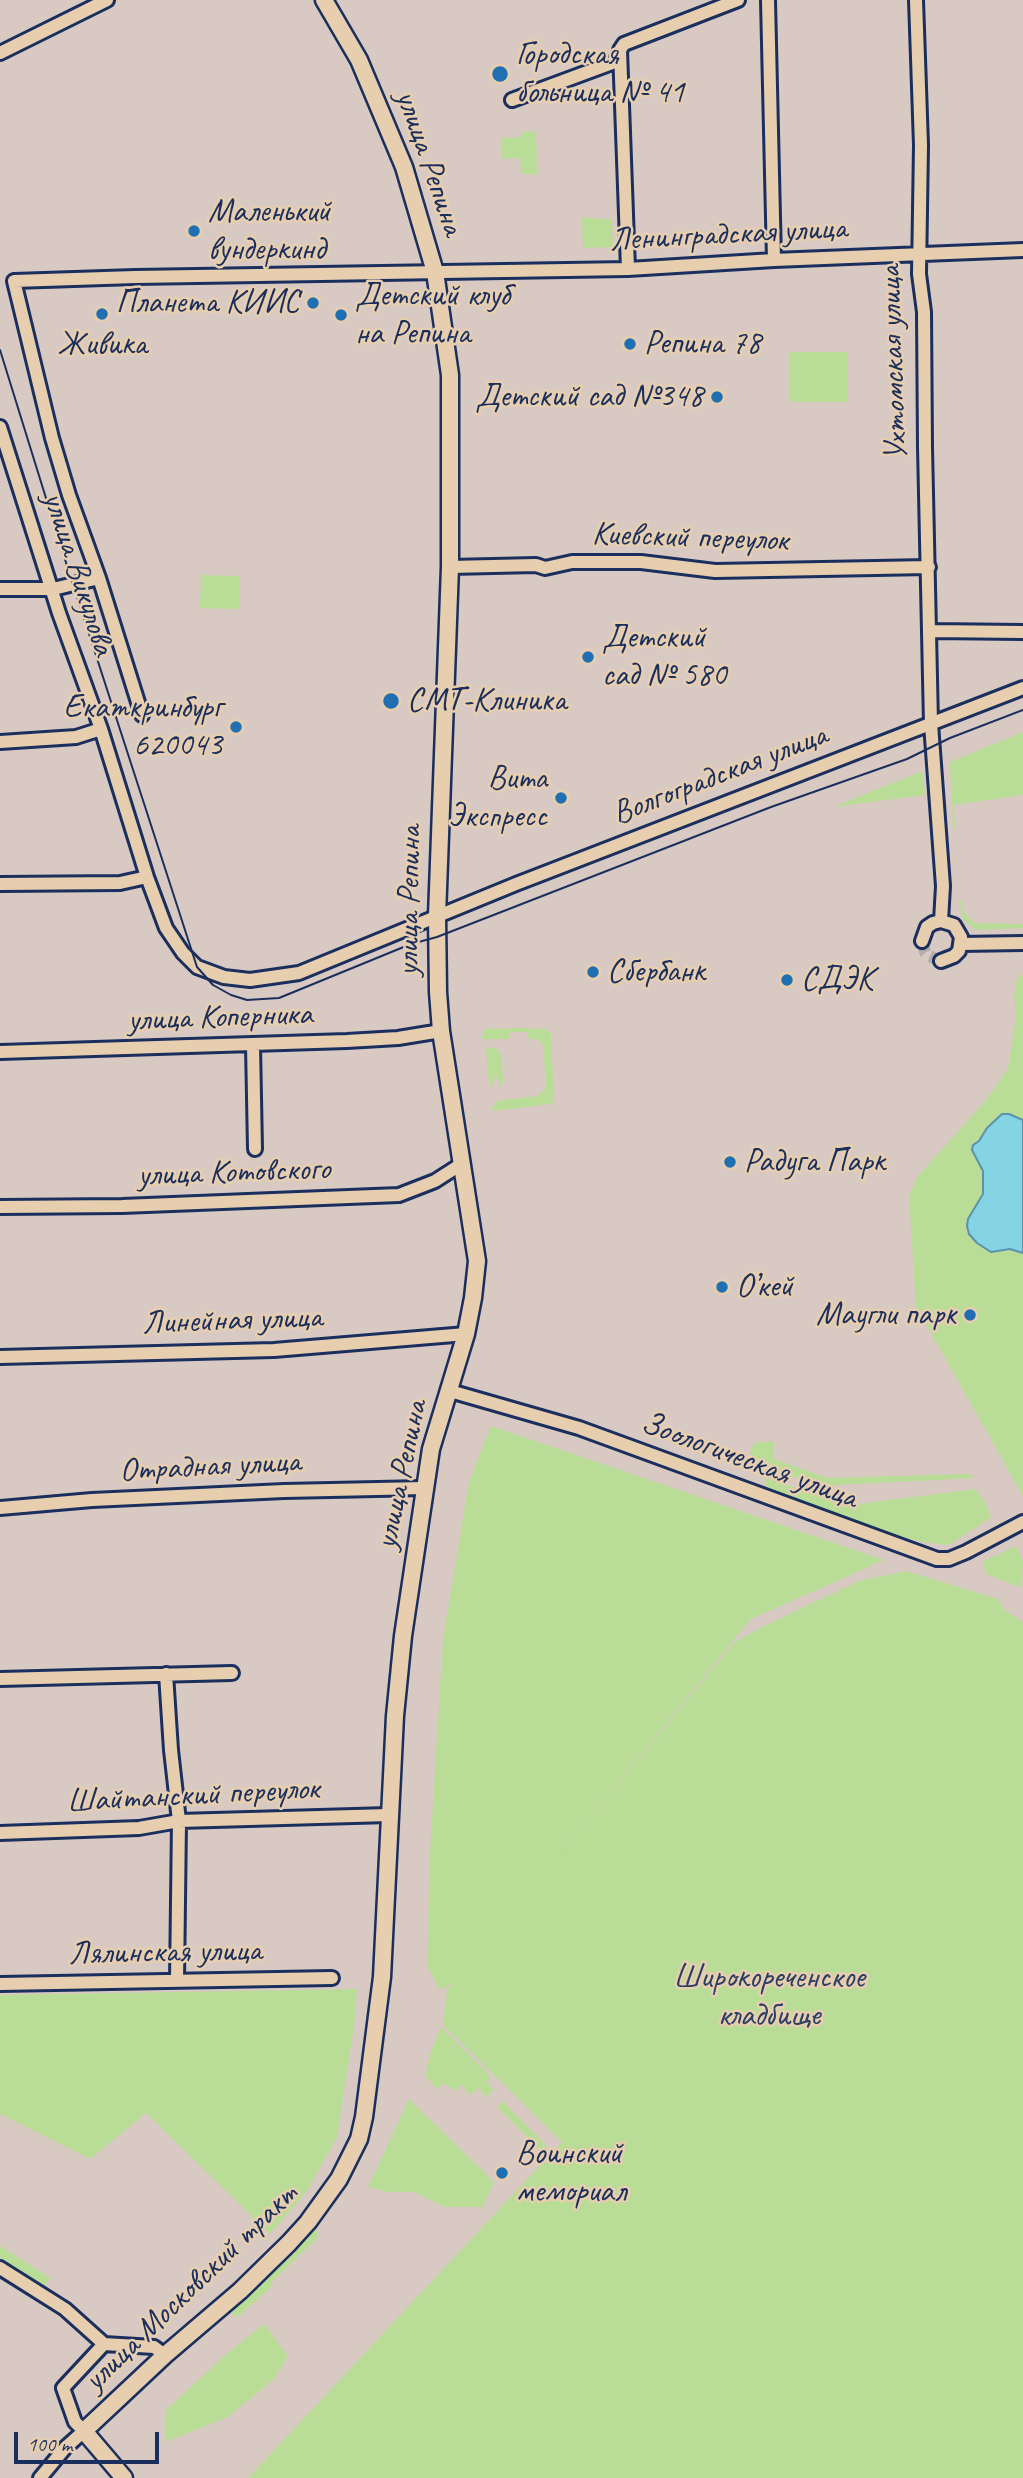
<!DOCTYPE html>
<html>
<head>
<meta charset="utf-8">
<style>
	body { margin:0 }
	#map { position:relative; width:1023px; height:2478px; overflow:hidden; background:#d8cac3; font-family:Caveat,sans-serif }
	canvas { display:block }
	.scale { position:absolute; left:14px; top:2432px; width:145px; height:32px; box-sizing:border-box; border:4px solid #1b2f5e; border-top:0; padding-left:9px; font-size:21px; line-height:24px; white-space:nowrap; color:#1b2f5e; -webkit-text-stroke:5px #e7ceaf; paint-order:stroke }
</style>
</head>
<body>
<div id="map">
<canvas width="1023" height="2478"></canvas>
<div class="scale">100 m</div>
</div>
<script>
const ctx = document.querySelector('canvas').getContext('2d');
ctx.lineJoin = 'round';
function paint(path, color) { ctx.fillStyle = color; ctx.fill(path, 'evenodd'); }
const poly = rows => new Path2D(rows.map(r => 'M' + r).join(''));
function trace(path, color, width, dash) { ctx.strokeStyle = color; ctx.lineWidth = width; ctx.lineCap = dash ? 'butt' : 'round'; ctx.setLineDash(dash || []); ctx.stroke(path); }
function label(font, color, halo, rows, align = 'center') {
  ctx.font = font + ' Caveat,sans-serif'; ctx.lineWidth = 5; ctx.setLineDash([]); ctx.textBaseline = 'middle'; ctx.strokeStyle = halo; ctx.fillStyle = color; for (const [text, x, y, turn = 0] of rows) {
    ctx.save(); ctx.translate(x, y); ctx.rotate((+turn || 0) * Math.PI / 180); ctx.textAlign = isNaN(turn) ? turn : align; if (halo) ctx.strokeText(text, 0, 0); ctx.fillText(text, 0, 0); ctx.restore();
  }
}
paint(poly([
	[536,131,537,174,521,174,520,158,502,159,501,138,521,137,522,132],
	[593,217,594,219,612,219,613,247,583,248,582,218],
	[789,352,848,352,848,402,789,402],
	[201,575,240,576,239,609,200,608],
	[1023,732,1023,795,953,805,956,829,953,829,950,762],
	[920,772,923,773,925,795,833,807],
	[958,900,961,900,963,911,974,923,1023,924,1023,928,976,930,963,920],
	[1023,974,1023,1496,916,1307,909,1196,917,1177,986,1100,1008,1068,1016,1018,1014,995,1017,978],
	[520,1028,546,1029,551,1034,554,1100,551,1104,491,1111,497,1101,537,1096,546,1088,543,1045,538,1039,527,1039,527,1032,509,1032,509,1039,481,1039,485,1029],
	[495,1047,501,1054,503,1082,499,1088,499,1079,494,1079,494,1088,489,1083,486,1051,489,1048],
	[491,1426,884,1560,751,1619,556,1858,734,1643,758,1629,859,1581,906,1571,998,1599,1003,1609,1023,1622,1023,2478,248,2478,562,2142,443,2025,447,1990,453,1983,440,1990,428,1968,429,1867,443,1639,469,1482],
	[774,1441,774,1459,827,1478,968,1474,974,1476,974,1478,819,1486,755,1462,750,1452,754,1443],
	[765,1478,850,1505,975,1489,985,1501,991,1517,949,1545,922,1542,831,1518,766,1486],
	[1016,1546,1023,1562,1022,1588,986,1574,982,1562],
	[357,1989,354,2026,337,2137,307,2191,270,2234,146,2113,90,2159,0,2114,0,1995],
	[441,2027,491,2077,486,2082,494,2090,486,2097,478,2088,470,2095,461,2085,454,2091,444,2083,437,2089,425,2076,431,2051],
	[409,2099,494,2182,483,2207,444,2207,414,2192,389,2192,368,2187],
	[502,2101,547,2146,542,2152,497,2107],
	[313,2230,317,2231,317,2238,272,2282,272,2286,241,2314,237,2317,233,2315,232,2312,241,2301],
	[0,2246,50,2278,44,2286,0,2258],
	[264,2324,288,2356,274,2379,228,2417,165,2442,166,2410,223,2357]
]), '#b9dc96');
const water = poly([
	[1002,1114,1009,1114,1023,1120,1023,1253,1010,1249,991,1252,977,1243,969,1234,967,1226,968,1219,983,1194,983,1171,972,1150,973,1145,979,1141,987,1128,1002,1114]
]);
paint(water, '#85d4e3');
trace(water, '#5b92ae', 2);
trace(poly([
	[922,941,925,952,929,956,941,961]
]), '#b2abaf', 12, [12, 6]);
const minor = poly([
	[768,0,774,260],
	[916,0,921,145,919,274,924,312,925,447,931,724,943,886,941,921],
	[0,53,107,0],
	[512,100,620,60],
	[628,269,620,50,624,44,738,0],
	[0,427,59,613,101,729,147,877,166,928,183,953,197,967,224,977,250,980,299,973,516,884,1023,688],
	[450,567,536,565,545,568,572,562,641,562,715,571,929,567],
	[0,589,53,589,99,578],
	[930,631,1023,632],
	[142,715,99,578,69,495,52,438,14,281,135,277,628,269,774,260,1023,250],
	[0,742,76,737,101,729],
	[0,884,120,883,147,877],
	[922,941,927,927,933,923,941,921,954,925,961,937,959,951,954,956,941,961],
	[961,944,1023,943],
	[253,1045,255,1149],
	[0,1052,347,1041,398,1038,441,1031],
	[0,1207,122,1206,399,1195,435,1181,463,1163],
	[0,1357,274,1350,466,1334],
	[450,1391,579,1428,937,1559,949,1559,966,1552,1023,1522],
	[0,1508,92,1500,284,1491,424,1488],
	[166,1674,171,1750,179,1821,177,1981],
	[0,1679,232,1673],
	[0,1833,139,1828,179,1821,389,1815],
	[0,1984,332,1978],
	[0,2268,65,2309,104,2344],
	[40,2478,65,2448,84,2431,75,2422,63,2388,104,2344,154,2347,165,2355]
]);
const major = poly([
	[124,2478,84,2431,165,2355,240,2291,289,2243,308,2222,339,2179,359,2139,364,2117,382,1977,395,1716,403,1636,431,1449,466,1334,473,1298,477,1261,441,1031,438,992,437,916,450,567,450,375,435,272,404,167,359,60,324,0]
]);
trace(minor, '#1b2f5e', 18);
trace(major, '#1b2f5e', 21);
trace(minor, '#e7ceaf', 12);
trace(major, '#e7ceaf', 16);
trace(poly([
	[0,350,68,569,197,967,213,985,231,995,247,1000,279,998,411,944,437,937,771,807,907,759,950,738,1023,710]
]), '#1b2f5e', 2);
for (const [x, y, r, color] of [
	[500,74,9,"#1f6fb2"],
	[194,231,7,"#1f6fb2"],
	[313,303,7,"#1f6fb2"],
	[102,314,7,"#1f6fb2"],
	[341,315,7,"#1f6fb2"],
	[630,344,7,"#1f6fb2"],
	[717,397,7,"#1f6fb2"],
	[588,657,7,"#1f6fb2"],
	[391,701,9,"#1f6fb2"],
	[236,727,7,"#1f6fb2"],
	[561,798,7,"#1f6fb2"],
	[593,972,7,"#1f6fb2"],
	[787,980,7,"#1f6fb2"],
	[730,1162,7,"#1f6fb2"],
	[722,1287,7,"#1f6fb2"],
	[970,1315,7,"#1f6fb2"],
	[502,2173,7,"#1f6fb2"]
]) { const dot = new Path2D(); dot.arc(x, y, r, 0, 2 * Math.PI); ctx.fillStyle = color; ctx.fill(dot); trace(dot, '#e7ceaf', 2.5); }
label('33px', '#1b2f5e', '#e7ceaf', [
	["Городская",516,55],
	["больница № 41",516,93],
	["Маленький",208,212],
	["вундеркинд",208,250],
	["Детский клуб",355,296],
	["на Репина",355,334],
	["Планета КИИС",299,303,"right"],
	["Репина 78",644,344],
	["Живика",102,345,"center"],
	["Детский сад №348",703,397,"right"],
	["Детский",602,638],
	["сад № 580",602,676],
	["СМТ-Клиника",407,701],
	["Екаткринбург",222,708,"right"],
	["620043",222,746,"right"],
	["Вита",547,779,"right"],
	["Экспресс",547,817,"right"],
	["Сбербанк",607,972],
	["СДЭК",801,980],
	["Радуга Парк",744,1162],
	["О’кей",736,1287],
	["Маугли парк",956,1315,"right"],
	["Воинский",516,2154],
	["мемориал",516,2192]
], 'left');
label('33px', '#1b2f5e', '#e7ceaf', [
	["улица Репина",429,163,71],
	["Ленинградская улица",728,235,-3],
	["Ухтомская улица",894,363,-92],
	["Киевский переулок",690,538,2],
	["улица Викулова",78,574,72],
	["Волгоградская улица",720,775,-21],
	["улица Репина",410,901,-89],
	["улица Коперника",220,1018,-2],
	["улица Котовского",234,1173,-2],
	["Линейная улица",232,1321,-2],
	["Зоологическая улица",749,1461,20],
	["Отрадная улица",210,1467,-3],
	["улица Репина",402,1475,-78],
	["Шайтанский переулок",193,1796,-3],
	["Лялинская улица",165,1953,-1],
	["улица Московский тракт",191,2288,-44]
]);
label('33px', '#2b4064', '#e7ceaf', [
	["Широкореченское",769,1978],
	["кладбище",769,2016]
]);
</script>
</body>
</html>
